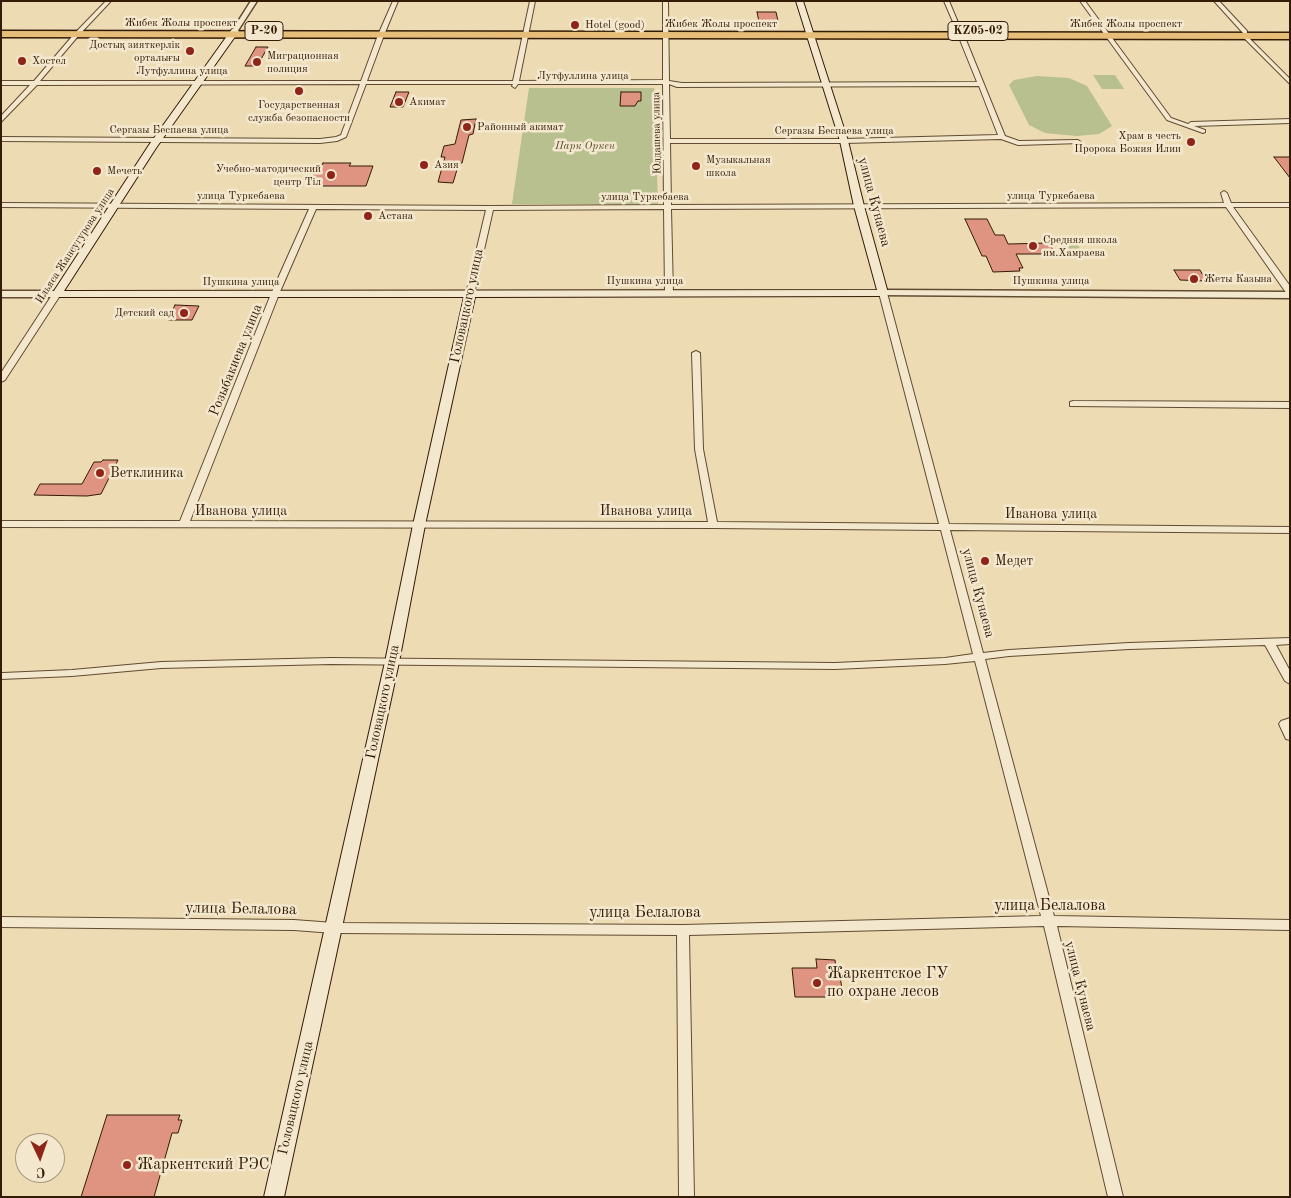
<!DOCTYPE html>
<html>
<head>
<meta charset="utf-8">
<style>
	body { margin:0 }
	#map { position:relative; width:1291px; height:1198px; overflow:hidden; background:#eddbb3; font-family:"Old Standard TT",serif }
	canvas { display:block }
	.frame { position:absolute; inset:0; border:2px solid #341b06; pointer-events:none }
	.north { position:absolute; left:15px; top:1133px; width:50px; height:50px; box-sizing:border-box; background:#f3e8ce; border:1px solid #a7967e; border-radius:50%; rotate:177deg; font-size:14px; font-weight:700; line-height:20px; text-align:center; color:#341b06 }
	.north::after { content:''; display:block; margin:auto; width:18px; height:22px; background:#8f2418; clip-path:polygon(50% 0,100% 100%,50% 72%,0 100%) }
</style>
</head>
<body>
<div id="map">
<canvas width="1291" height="1198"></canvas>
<div class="frame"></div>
<div class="north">С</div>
</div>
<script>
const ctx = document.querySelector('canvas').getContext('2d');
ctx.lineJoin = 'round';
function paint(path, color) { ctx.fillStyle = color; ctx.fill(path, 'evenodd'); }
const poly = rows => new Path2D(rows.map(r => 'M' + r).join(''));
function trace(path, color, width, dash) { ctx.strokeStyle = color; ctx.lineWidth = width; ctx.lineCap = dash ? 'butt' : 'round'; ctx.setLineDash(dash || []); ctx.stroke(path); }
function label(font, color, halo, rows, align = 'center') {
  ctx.font = font + ' "Old Standard TT",serif'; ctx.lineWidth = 5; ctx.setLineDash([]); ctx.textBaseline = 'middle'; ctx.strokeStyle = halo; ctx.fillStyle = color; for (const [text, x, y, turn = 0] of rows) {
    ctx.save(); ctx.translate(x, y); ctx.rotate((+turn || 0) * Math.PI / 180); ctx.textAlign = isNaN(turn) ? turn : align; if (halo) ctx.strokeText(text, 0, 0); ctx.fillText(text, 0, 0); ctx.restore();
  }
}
paint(poly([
	[1093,75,1115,75,1124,89,1102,89],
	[1037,76,1069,78,1087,86,1112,126,1099,134,1077,136,1045,133,1029,125,1009,85,1014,80],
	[529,88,654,88,658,204,512,204],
	[1055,236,1074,236,1082,253,1063,253]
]), '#b7c08e');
const building = poly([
	[757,12,776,12,778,21,759,22,757,12],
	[256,47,268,47,257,66,245,66,256,47],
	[396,92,409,92,403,107,390,107,396,92],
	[621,92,641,92,641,101,638,101,635,106,620,106,621,92],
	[476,119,473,134,469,135,462,163,459,163,453,183,438,182,445,157,441,157,444,146,455,144,461,120,476,119],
	[1274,157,1290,157,1290,178,1274,157],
	[323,163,351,163,349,166,373,166,366,186,309,186,318,165,322,165,323,163],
	[965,219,987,219,995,235,1004,235,1008,244,1049,243,1055,254,1016,254,1023,268,1019,268,1020,271,993,272,986,256,982,256,965,219],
	[1174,270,1200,270,1206,281,1180,280,1174,270],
	[175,305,199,306,192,320,168,320,175,305],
	[103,460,118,460,101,494,87,496,34,495,40,484,82,484,94,462,101,462,103,460],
	[816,959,835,960,836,968,839,968,843,997,795,997,792,968,817,968,816,959],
	[107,1115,180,1115,178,1120,182,1120,178,1133,172,1133,154,1197,81,1197,107,1115]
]);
paint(building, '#de9480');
trace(building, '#341b06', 1);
const minor = poly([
	[106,1,111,1,79,35,40,81,361,81,378,35,393,1,398,1,384,35,367,81,513,81,530,1,535,1,519,81,663,80,663,1,668,1,669,81,682,83,977,82,958,35,961,33,964,35,1005,136,1019,141,1078,140,1081,142,1080,143,1018,145,1001,139,844,143,670,143,671,205,1224,203,1221,193,1224,191,1227,193,1231,203,1290,203,1290,207,1233,207,1290,286,1290,294,1287,294,1226,207,671,209,673,293,669,295,665,293,664,209,493,210,474,294,470,296,466,294,486,210,316,209,279,294,190,521,708,522,695,449,692,353,696,351,700,353,703,449,717,522,939,524,879,293,883,291,887,293,949,524,1290,527,1290,533,950,530,983,653,1009,650,1129,643,1290,638,1290,644,1276,645,1290,671,1290,684,1285,681,1265,645,1129,649,1009,656,985,659,1054,916,1290,920,1290,930,1057,926,1123,1197,1108,1197,1044,926,689,935,694,1197,679,1197,677,935,334,933,294,930,1,927,1,917,294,920,334,923,683,925,1041,916,975,661,945,664,835,669,331,664,161,668,72,676,1,679,1,673,3,673,72,670,161,662,331,658,835,663,945,658,973,654,941,530,713,528,1,527,1,521,180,521,271,294,309,209,1,207,1,203,490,206,664,205,663,84,518,84,515,88,512,86,513,84,366,84,346,137,337,141,320,143,1,141,1,137,320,139,336,137,341,135,360,84,37,85,1,122,1,116,30,85,1,85,1,81,34,81,75,33,106,1],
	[669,84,677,87,979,86,998,135,844,139,670,139,669,84],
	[944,1,949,1,962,32,957,31,944,1],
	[1080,1,1085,1,1171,118,1188,124,1191,122,1290,119,1290,123,1194,126,1205,130,1205,132,1203,133,1167,120,1080,1],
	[1214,1,1219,1,1247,31,1247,33,1243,33,1214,1],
	[1245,34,1290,79,1290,84,1242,36,1245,34],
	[54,292,60,292,61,294,5,380,1,382,1,373,54,292],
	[1073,401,1290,402,1290,408,1070,406,1070,402,1073,401],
	[1290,718,1290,740,1286,739,1279,724,1281,721,1290,718]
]);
const tertiary = poly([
	[251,1,257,1,237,32,233,32,232,31,251,1],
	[883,290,1290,292,1290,298,880,295,878,293,883,290],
	[1,291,57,291,62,294,57,297,1,297,1,291]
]);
const secondary = poly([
	[796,1,803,1,848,141,864,206,888,293,883,296,475,297,425,525,399,662,284,1197,264,1197,385,662,413,525,464,297,57,297,52,294,149,145,232,29,235,29,239,31,156,148,64,291,877,290,854,206,840,141,796,1]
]);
const trunk = poly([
	[1,31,1290,33,1290,39,1,37,1,31]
]);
trace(minor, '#624b31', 2);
trace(tertiary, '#624b31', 3);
trace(secondary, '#341b06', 2);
trace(trunk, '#341b06', 3);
paint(minor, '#f3e8ce');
paint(tertiary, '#f3e8ce');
paint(secondary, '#f3e8ce');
paint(trunk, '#e6be7a');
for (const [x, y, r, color] of [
	[575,25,5,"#8f2418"],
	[190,51,5,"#8f2418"],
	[22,61,5,"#8f2418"],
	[257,62,5,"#8f2418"],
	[299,91,5,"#8f2418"],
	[399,102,5,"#8f2418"],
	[467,127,5,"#8f2418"],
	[1191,142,5,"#8f2418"],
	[424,165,5,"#8f2418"],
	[696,166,5,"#8f2418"],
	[97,171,5,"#8f2418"],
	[331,175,5,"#8f2418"],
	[368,216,5,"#8f2418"],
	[1033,246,5,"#8f2418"],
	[1194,279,5,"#8f2418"],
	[184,313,5,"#8f2418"],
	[100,473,5,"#8f2418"],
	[985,561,5,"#8f2418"],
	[817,983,5,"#8f2418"],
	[127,1165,5,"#8f2418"]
]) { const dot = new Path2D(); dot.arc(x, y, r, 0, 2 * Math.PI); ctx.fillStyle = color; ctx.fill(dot); trace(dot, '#f3e8ce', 2); }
label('11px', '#341b06', '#f3e8ce', [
	["Жибек Жолы проспект",181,23],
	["Жибек Жолы проспект",721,24],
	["Жибек Жолы проспект",1126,24],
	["Лутфуллина улица",182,71],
	["Лутфуллина улица",583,76],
	["Сергазы Беспаева улица",169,130],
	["Сергазы Беспаева улица",834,131],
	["Юлдашева улица",657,133,-91],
	["улица Туркебаева",241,196],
	["улица Туркебаева",1051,196],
	["улица Туркебаева",645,197],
	["Ильяса Жансугурова улица",75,246,-57],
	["Пушкина улица",645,281],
	["Пушкина улица",1051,281],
	["Пушкина улица",241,282]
]);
label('11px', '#341b06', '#f3e8ce', [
	["Hotel (good)",585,25],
	["Достық зияткерлік",180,45,"right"],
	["орталығы",180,58,"right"],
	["Миграционная",267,56],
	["полиция",267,69],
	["Хостел",32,61],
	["Акимат",409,102],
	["Государственная",299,105,"center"],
	["служба безопасности",299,118,"center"],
	["Районный акимат",477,127],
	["Храм в честь",1181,136,"right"],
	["Пророка Божия Илии",1181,149,"right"],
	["Музыкальная",706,160],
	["школа",706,173],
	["Азия",434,165],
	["Учебно-матодический",321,169,"right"],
	["центр Тіл",321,182,"right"],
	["Мечеть",107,171],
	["Астана",378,216],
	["Средняя школа",1043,240],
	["им.Хамраева",1043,253],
	["Жеты Казына",1204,279],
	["Детский сад",174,313,"right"]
], 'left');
label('italic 11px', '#5b4d2f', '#f3e8ce', [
	["Парк Оркен",585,146]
]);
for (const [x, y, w] of [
	[264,31,38],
	[978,31,60]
]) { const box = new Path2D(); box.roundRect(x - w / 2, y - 9.5, w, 19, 4); ctx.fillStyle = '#f3e8ce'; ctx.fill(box); trace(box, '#341b06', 1); }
label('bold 12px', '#341b06', null, [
	["Р-20",264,31],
	["KZ05-02",978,31]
]);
label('14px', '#341b06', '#f3e8ce', [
	["улица Кунаева",874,202,75],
	["Головацкого улица",467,306,-78],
	["Розыбакиева улица",236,360,-68],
	["Иванова улица",241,511],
	["Иванова улица",646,511],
	["Иванова улица",1051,514],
	["улица Кунаева",978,593,75],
	["Головацкого улица",383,702,-78],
	["улица Кунаева",1080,986,76],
	["Головацкого улица",296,1098,-77]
]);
label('14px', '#341b06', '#f3e8ce', [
	["Ветклиника",110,473],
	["Медет",995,561]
], 'left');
label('16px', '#341b06', '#f3e8ce', [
	["улица Белалова",1050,906],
	["улица Белалова",241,909,1],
	["улица Белалова",645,913]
]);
label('16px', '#341b06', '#f3e8ce', [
	["Жаркентское ГУ",827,974],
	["по охране лесов",827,992],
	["Жаркентский РЭС",137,1165]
], 'left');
</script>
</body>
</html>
